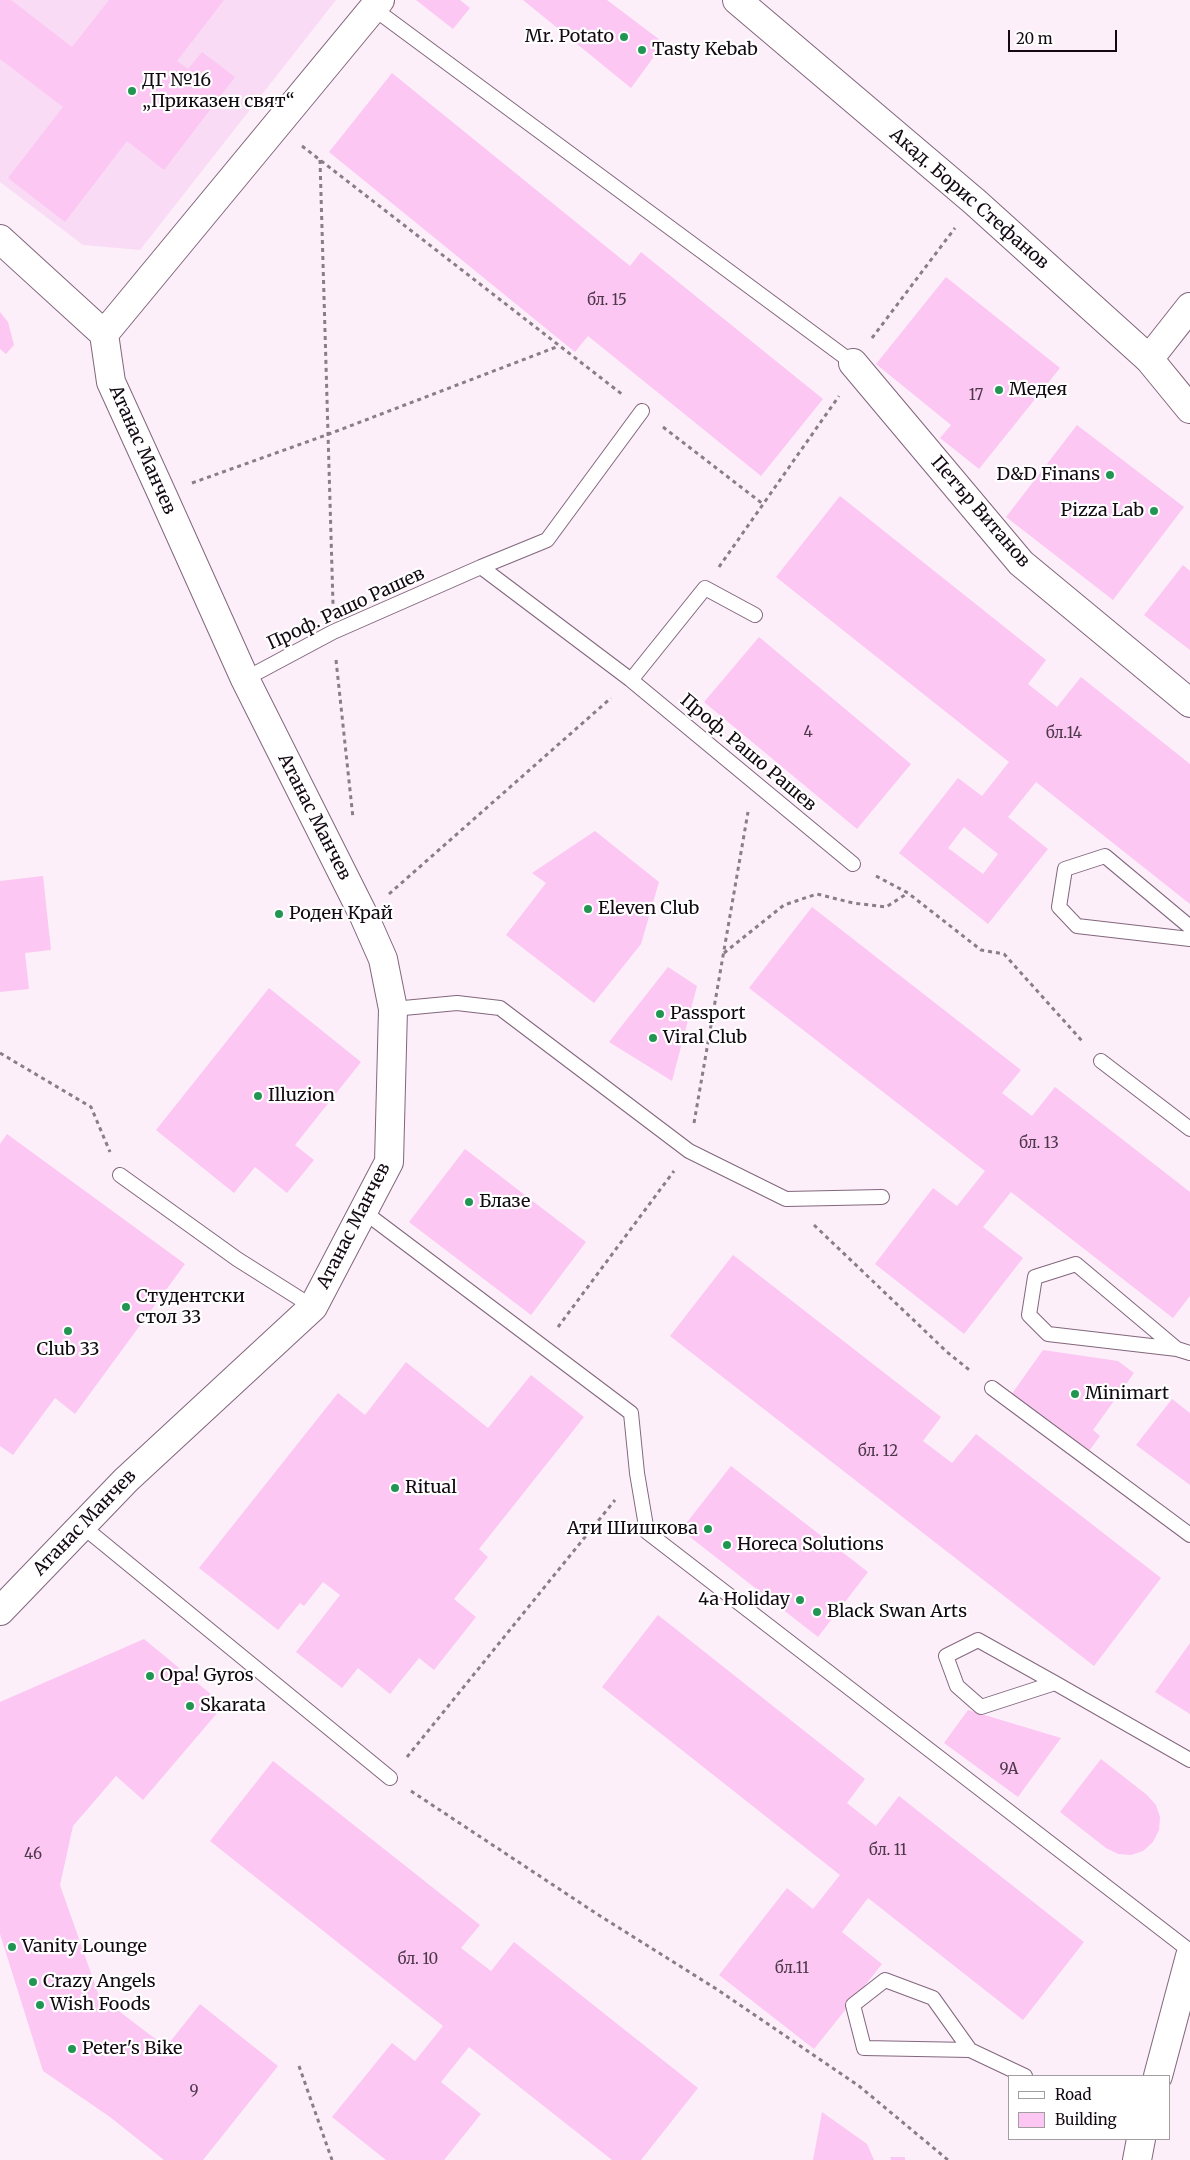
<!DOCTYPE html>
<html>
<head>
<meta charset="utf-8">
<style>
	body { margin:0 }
	#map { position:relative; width:1190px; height:2160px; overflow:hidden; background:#fceff9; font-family:Merriweather,serif }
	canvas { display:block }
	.legend { position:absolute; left:1008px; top:2075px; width:162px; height:65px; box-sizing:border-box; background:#fff; border:1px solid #a19da0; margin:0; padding:6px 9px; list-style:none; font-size:15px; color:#130912 }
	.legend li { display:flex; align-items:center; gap:10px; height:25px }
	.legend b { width:25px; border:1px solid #a19da0 }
	.scale { position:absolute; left:1008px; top:30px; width:109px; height:22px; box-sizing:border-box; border:2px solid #130912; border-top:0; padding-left:6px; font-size:15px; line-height:18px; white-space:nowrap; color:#130912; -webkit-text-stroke:4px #fff; paint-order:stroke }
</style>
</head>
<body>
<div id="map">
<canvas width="1190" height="2160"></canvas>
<ul class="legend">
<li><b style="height:6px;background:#fff"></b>Road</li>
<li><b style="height:14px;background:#fcc7f3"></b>Building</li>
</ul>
<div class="scale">20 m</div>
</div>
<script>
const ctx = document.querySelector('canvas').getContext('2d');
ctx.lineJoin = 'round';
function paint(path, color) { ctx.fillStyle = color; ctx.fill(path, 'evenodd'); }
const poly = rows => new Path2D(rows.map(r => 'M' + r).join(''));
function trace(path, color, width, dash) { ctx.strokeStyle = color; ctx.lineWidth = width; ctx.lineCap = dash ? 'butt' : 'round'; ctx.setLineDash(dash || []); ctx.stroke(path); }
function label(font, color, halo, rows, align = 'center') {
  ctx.font = font + ' Merriweather,serif'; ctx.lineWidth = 4.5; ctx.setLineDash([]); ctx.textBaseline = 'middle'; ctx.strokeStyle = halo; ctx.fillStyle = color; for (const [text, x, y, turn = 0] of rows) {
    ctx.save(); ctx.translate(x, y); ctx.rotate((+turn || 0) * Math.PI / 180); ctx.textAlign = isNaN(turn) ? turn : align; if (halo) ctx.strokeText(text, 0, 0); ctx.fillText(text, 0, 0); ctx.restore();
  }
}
paint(poly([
	[0,0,336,0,140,250,83,245,0,182]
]), '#fadbf5');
paint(poly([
	[0,0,11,0,72,47,109,0,224,0,177,61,188,69,202,52,235,77,164,170,127,141,65,222,8,178,63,107,0,59],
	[416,0,460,0,470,8,453,29],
	[523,0,607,0,664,43,631,88],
	[392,73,630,266,641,252,823,399,761,476,588,336,575,352,329,152],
	[946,277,1060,368,979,469,940,438,951,425,876,364],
	[0,312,8,322,14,345,6,354,0,349],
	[1077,425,1184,507,1113,600,1006,517],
	[840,496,1046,660,1028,684,1057,707,1081,677,1190,764,1190,904,1036,782,1008,817,1048,849,988,924,899,853,958,778,982,796,1009,762,776,577],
	[964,827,998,854,983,874,948,848],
	[1183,565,1190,571,1190,650,1144,615],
	[759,637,911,764,857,829,704,702],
	[595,831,659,882,641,944,594,1003,506,935,546,883,532,873],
	[43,876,51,950,25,953,29,989,0,992,0,881],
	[812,907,1021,1070,1002,1093,1032,1116,1055,1087,1190,1192,1190,1296,1173,1318,1011,1192,983,1227,1023,1258,964,1334,875,1264,933,1188,957,1206,985,1171,749,988],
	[668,967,697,986,672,1081,609,1042],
	[269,988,361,1062,295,1145,314,1160,287,1193,255,1167,234,1193,156,1130],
	[7,1134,185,1264,75,1414,55,1398,13,1455,0,1446,0,1144],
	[465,1149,586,1242,531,1315,409,1222],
	[733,1255,941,1417,923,1441,952,1463,976,1434,1161,1578,1094,1666,670,1336],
	[1043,1350,1118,1361,1134,1373,1093,1430,1100,1436,1089,1451,1011,1395],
	[406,1362,488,1428,531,1375,584,1417,479,1549,488,1557,454,1599,476,1617,434,1670,419,1658,390,1694,358,1668,342,1688,296,1652,340,1595,323,1582,304,1606,300,1603,278,1630,199,1568,338,1393,365,1415],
	[1172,1399,1190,1413,1190,1485,1136,1445],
	[731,1466,868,1572,818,1637,681,1530],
	[658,1615,865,1779,847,1803,876,1826,899,1796,1084,1942,1023,2020,868,1898,842,1932,882,1964,814,2049,719,1975,787,1888,813,1909,840,1875,602,1687],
	[144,1639,224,1705,143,1800,116,1776,73,1826,60,1885,99,1996,166,2047,200,2004,278,2066,203,2160,164,2160,110,2117,43,2071,0,1934,0,1702],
	[1190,1643,1190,1714,1155,1692],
	[968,1710,1061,1738,1018,1797,944,1743],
	[1101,1759,1147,1795,1156,1805,1160,1817,1159,1830,1153,1842,1143,1851,1131,1855,1118,1854,1106,1848,1060,1812],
	[273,1761,480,1925,461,1948,491,1971,514,1942,698,2088,641,2160,612,2160,469,2047,441,2082,481,2114,444,2160,386,2160,332,2117,392,2043,415,2061,443,2026,210,1841],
	[822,2112,867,2144,874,2160,813,2160],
	[890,2157,905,2157,905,2160,891,2160]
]), '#fcc7f3');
const service = poly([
	[373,8,853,363],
	[481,567,547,540,642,411],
	[245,679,333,632,481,567,631,680,853,864],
	[631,680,705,588,755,615],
	[1190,927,1105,856,1065,869,1059,907,1077,926,1190,939],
	[393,1009,457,1003,500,1008,689,1151,786,1199,882,1197],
	[1101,1061,1190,1129],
	[120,1175,237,1259,313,1307],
	[363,1211,631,1413,637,1473,647,1532,1190,1951],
	[1177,1349,1076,1264,1035,1277,1029,1315,1048,1334,1177,1349,1190,1353],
	[992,1388,1190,1535],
	[81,1525,390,1778],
	[1055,1683,981,1707,957,1686,946,1656,978,1640,1055,1683,1190,1760],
	[970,2050,933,1998,885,1980,853,2005,864,2048,970,2050,1025,2076]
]);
const minor = poly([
	[0,239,104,334],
	[1149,359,1190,307],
	[853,363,1021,563,1190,703],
	[0,1611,126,1480,313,1307,389,1162,393,1009,383,959,364,916,245,679,162,494,111,382,104,334,380,0],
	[1158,2076,1190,1956],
	[1137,2160,1141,2139]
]);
const tertiary = poly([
	[737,0,975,202,1149,359,1190,409]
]);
trace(service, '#82667d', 16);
trace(minor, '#82667d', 30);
trace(tertiary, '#82667d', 30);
trace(poly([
	[302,146,623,395],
	[320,160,333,604],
	[872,338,955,228],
	[663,427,763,504],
	[192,483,329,434,559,346],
	[719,567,839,396],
	[336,660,353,818],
	[876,876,908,893,981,950,1004,954,1083,1042],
	[389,894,611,698],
	[724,953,784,905,817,894,853,903,886,907,908,893],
	[0,1053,91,1107,110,1152],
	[694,1123,748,812],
	[814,1225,947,1352,972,1372],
	[558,1327,674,1171],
	[407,1757,615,1500],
	[411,1791,597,1914,718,1990,859,2086,948,2160],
	[299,2066,332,2160]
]), '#897d87', 3, [4, 4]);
trace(service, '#fff', 14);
trace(minor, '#fff', 28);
trace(tertiary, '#fff', 28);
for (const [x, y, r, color] of [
	[624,37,5,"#219652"],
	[642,50,5,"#219652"],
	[132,91,5,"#219652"],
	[999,390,5,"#219652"],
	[1110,475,5,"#219652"],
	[1154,511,5,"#219652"],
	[588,909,5,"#219652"],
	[279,914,5,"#219652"],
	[660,1014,5,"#219652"],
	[653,1038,5,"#219652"],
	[258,1096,5,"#219652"],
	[469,1202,5,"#219652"],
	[126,1307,5,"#219652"],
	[68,1331,5,"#219652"],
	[1075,1394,5,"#219652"],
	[395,1488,5,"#219652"],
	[708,1529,5,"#219652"],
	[727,1545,5,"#219652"],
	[800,1600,5,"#219652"],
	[817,1612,5,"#219652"],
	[150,1676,5,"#219652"],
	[190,1706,5,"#219652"],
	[12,1947,5,"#219652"],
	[33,1982,5,"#219652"],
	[40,2005,5,"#219652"],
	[72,2049,5,"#219652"]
]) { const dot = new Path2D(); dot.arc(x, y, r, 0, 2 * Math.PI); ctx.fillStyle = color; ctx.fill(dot); trace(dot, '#fff', 2); }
label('15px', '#4d384a', null, [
	["бл. 15",607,301],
	["17",976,396],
	["4",808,733],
	["бл.14",1064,734],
	["бл. 13",1039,1144],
	["бл. 12",878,1452],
	["9А",1009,1770],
	["бл. 11",888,1851],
	["46",33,1855],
	["бл. 10",418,1960],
	["бл.11",792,1969],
	["9",194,2092]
]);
label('18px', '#130912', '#fff', [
	["Mr. Potato",614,37,"right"],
	["Tasty Kebab",652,50],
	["ДГ №16",142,81],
	["„Приказен свят“",142,102],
	["Медея",1009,390],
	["D&D Finans",1100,475,"right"],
	["Pizza Lab",1144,511,"right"],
	["Eleven Club",598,909],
	["Роден Край",289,914],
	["Passport",670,1014],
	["Viral Club",663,1038],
	["Illuzion",268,1096],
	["Блазе",479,1202],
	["Студентски",136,1297],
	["стол 33",136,1318],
	["Club 33",68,1350,"center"],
	["Minimart",1085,1394],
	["Ritual",405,1488],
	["Ати Шишкова",698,1529,"right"],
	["Horeca Solutions",737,1545],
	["4a Holiday",790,1600,"right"],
	["Black Swan Arts",827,1612],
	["Opa! Gyros",160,1676],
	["Skarata",200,1706],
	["Vanity Lounge",22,1947],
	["Crazy Angels",43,1982],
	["Wish Foods",50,2005],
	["Peter's Bike",82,2049]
], 'left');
label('18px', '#130912', '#fff', [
	["Акад. Борис Стефанов",969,199,41],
	["Атанас Манчев",142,450,66],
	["Петър Витанов",980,512,49],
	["Проф. Рашо Рашев",346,609,-25],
	["Проф. Рашо Рашев",748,753,40],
	["Атанас Манчев",314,817,63],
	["Атанас Манчев",354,1226,-63],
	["Атанас Манчев",85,1523,-46]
]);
</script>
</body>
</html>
